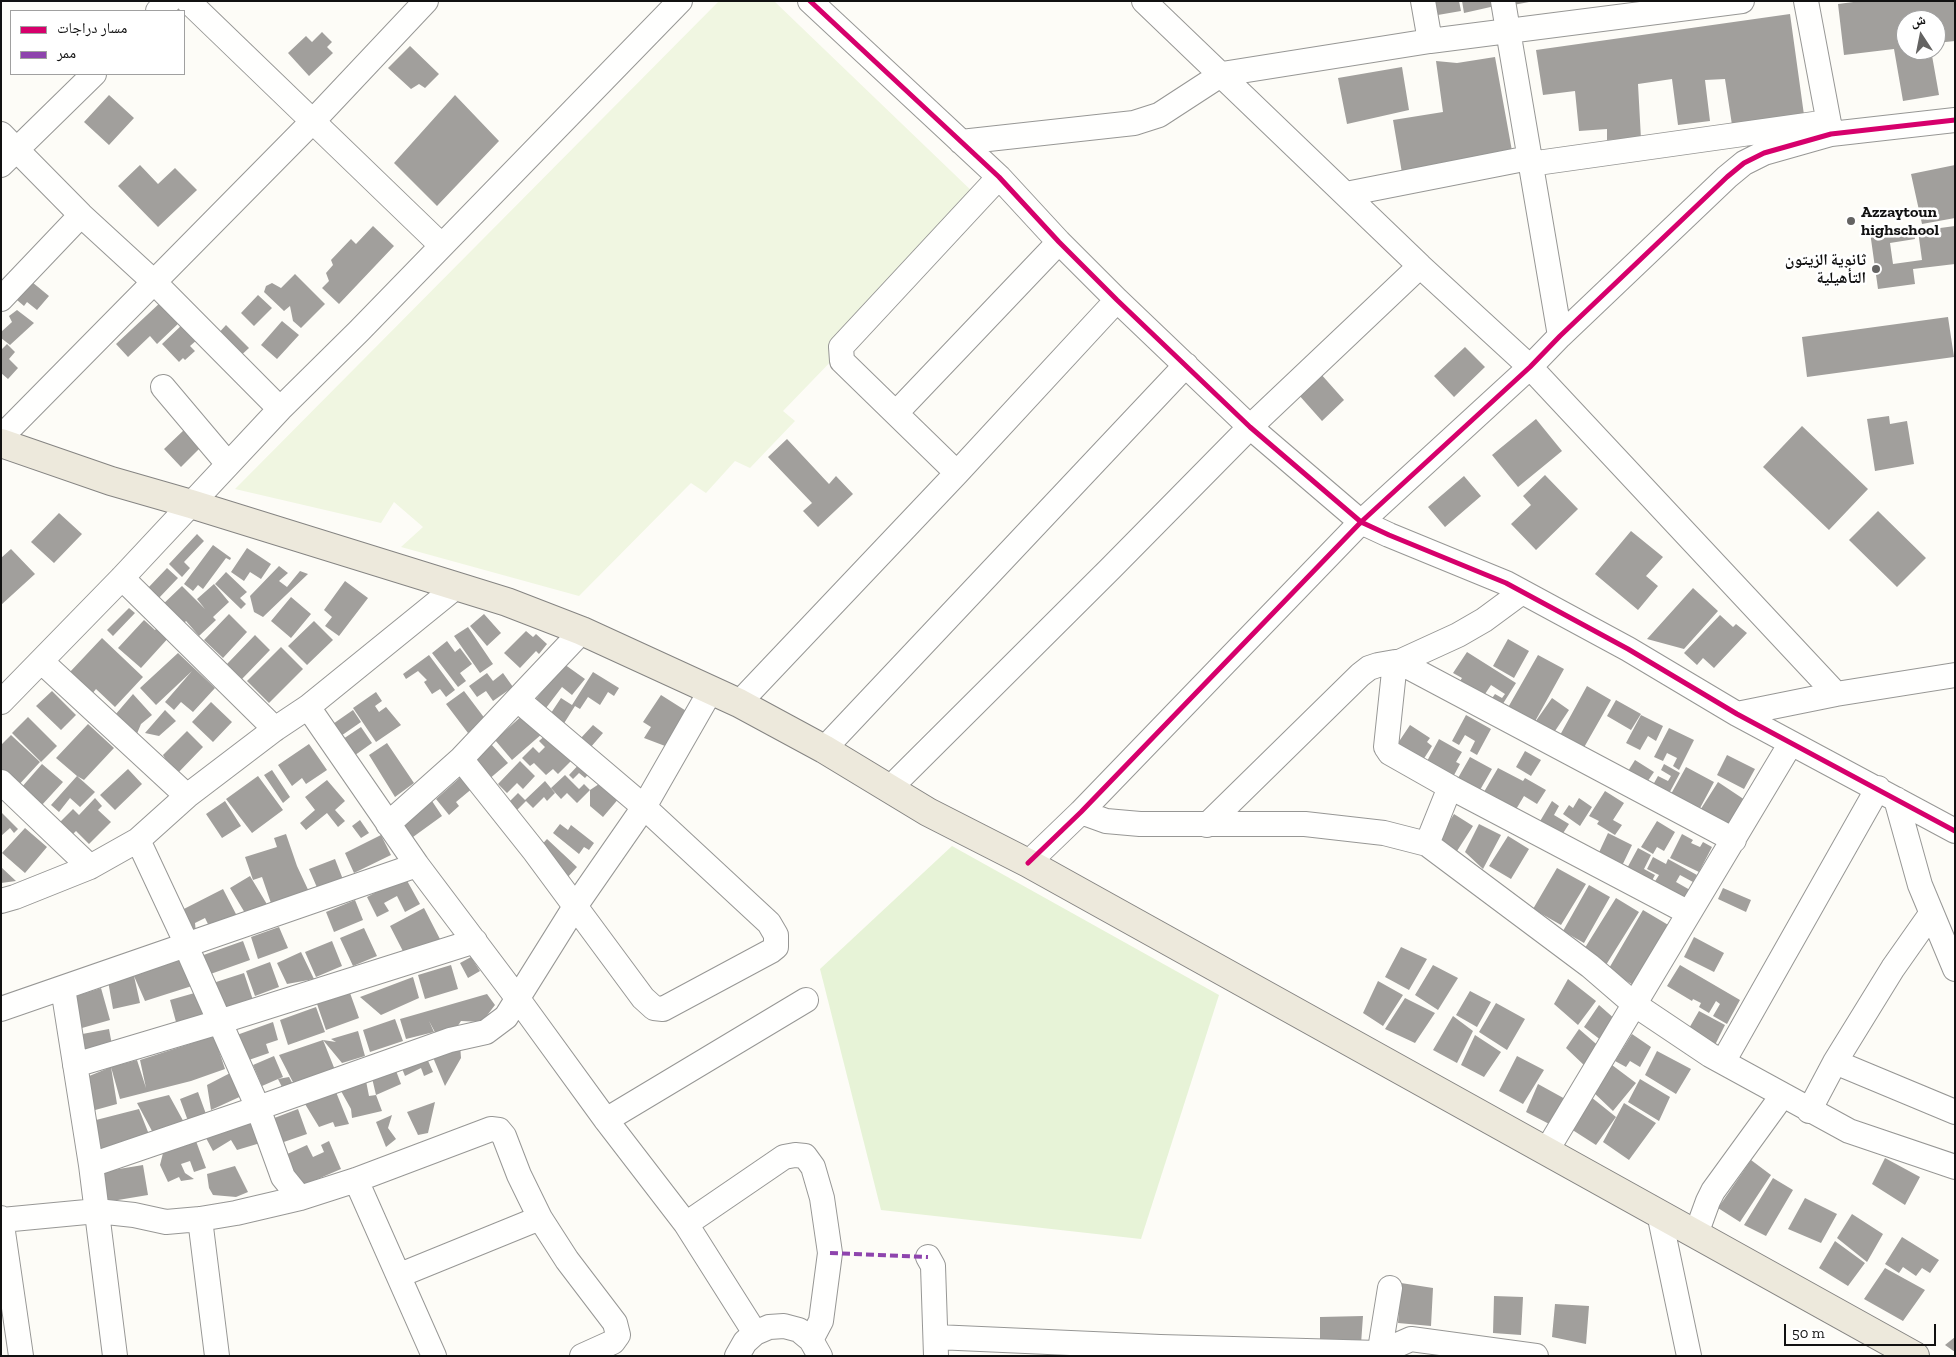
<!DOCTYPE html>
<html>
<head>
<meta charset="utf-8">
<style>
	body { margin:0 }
	#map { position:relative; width:1956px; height:1357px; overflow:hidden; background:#fdfcf7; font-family:"Zilla Slab","Noto Naskh Arabic",serif }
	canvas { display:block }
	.frame { position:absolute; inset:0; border:2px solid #111; pointer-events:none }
	.legend { position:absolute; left:10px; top:10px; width:175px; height:65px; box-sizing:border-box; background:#fff; border:1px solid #a0a0a0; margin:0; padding:6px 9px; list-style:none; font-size:15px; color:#111 }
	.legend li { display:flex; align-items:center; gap:10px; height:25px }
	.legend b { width:25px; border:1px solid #a0a0a0 }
	.north { position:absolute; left:1896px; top:10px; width:50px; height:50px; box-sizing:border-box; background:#fff; border:1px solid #a0a0a0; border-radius:50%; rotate:349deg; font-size:14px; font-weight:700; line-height:20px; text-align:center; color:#111 }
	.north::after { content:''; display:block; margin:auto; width:18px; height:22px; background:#646362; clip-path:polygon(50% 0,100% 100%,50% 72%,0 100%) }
	.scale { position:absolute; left:1784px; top:1324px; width:152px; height:22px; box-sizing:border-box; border:2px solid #111; border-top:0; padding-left:6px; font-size:15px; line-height:18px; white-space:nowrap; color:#111; -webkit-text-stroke:4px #fff; paint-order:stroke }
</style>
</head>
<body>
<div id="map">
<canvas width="1956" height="1357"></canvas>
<div class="frame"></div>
<ul class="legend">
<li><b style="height:6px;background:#d6006c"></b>مسار دراجات</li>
<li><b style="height:6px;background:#8e44ad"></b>ممر</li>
</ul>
<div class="north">ش</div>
<div class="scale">50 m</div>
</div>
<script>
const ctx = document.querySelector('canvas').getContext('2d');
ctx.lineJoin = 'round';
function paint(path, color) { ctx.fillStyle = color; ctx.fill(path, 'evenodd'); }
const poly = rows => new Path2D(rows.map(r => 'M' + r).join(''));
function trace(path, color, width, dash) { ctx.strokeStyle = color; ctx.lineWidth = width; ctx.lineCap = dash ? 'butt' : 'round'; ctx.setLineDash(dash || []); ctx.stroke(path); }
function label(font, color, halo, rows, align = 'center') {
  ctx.font = font + ' "Zilla Slab","Noto Naskh Arabic",serif'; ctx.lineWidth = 5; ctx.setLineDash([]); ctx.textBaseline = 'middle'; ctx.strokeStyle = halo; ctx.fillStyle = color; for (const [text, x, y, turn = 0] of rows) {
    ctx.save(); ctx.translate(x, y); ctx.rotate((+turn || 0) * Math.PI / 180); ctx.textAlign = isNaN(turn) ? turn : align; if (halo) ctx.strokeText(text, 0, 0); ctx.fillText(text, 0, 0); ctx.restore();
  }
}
paint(poly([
	[952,846,1219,995,1141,1239,881,1210,820,969]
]), '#e7f3d7');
paint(poly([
	[719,1,774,1,977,196,830,341,839,353,783,411,795,421,750,468,735,461,706,493,691,483,579,596,401,547,423,527,394,502,381,523,235,489]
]), '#f0f6e1');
paint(poly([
	[1429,1,1459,1,1461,11,1432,16],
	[1462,1,1494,1,1495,6,1464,13],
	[1507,1,1528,1,1529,2,1508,6],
	[1861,1,1955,1,1955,41,1936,43,1936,20,1906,20,1906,50,1931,50,1939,95,1903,101,1894,49,1844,55,1838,4],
	[1790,14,1804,115,1732,125,1725,79,1705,80,1710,121,1678,125,1672,79,1638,84,1641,139,1607,140,1607,129,1579,131,1575,91,1543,95,1536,50],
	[322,32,332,42,327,47,333,53,309,76,288,53,306,36,312,42],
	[410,46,439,74,425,88,419,84,411,89,388,68],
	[1495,57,1512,151,1402,173,1393,120,1443,112,1436,61,1457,63],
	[1402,67,1409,110,1347,124,1338,78],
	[109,95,134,118,109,145,84,122],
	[455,95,499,141,437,206,394,163],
	[140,165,158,184,175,168,197,190,158,227,118,186],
	[1955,165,1955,218,1922,224,1911,174],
	[373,226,394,246,339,304,322,288,329,281,326,273,333,265,331,260,351,239,356,244],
	[1913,226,1915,239,1890,243,1893,264,1922,260,1918,231,1955,226,1955,264,1913,269,1915,284,1878,289,1870,232],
	[295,274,325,304,301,328,293,321,290,306,284,311,264,292,266,286,272,283,281,288],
	[32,282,49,296,37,310,27,302,24,306,17,300],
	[258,295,272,308,254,326,241,313],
	[162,301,181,321,157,344,150,336,128,357,116,344],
	[17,310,34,323,10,345,1,338,1,332,12,322,9,316],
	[1948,317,1954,357,1807,377,1802,337],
	[282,321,299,335,277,359,261,345],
	[184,323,198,339,190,346,195,351,185,360,183,358,179,362,162,344],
	[226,325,249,348,237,359,216,336],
	[7,344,15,352,9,359,18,368,8,379,1,373,1,350],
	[1465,347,1485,367,1454,397,1434,376],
	[1320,373,1344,400,1322,421,1298,394],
	[1889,416,1890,424,1907,421,1914,464,1875,471,1867,419],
	[1536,419,1562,451,1518,487,1492,455],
	[1802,426,1868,489,1829,530,1763,467],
	[185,429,202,446,181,467,164,449],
	[787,439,829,484,836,476,853,494,818,527,803,511,812,503,768,457],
	[1545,475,1578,509,1536,550,1511,524,1531,505,1523,496],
	[1464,476,1481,496,1445,527,1428,507],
	[1878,511,1926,558,1897,587,1849,540],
	[59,513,82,534,54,563,31,542],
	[1631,531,1663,557,1646,576,1658,586,1638,610,1595,574],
	[197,534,204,541,184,562,190,568,182,577,169,564],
	[213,545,231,558,230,560,226,558,203,589,198,585,193,591,184,584],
	[247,548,271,564,261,579,250,572,244,581,231,572],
	[11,549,35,574,1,605,1,558],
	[279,566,288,573,279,581,287,587,300,571,308,574,263,617,254,612,250,596],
	[167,568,178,578,158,599,147,589],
	[226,572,247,592,240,598,246,604,241,609,215,584],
	[345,581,368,598,339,636,325,626,332,617,324,610],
	[214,584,229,602,213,617,216,620,199,636,186,621,179,628,159,608,182,586,205,609,197,599],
	[1693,588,1718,611,1684,649,1647,639],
	[291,597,311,614,291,638,271,621],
	[129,608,135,613,113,636,107,630],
	[229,614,247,632,223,658,204,640],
	[484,614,501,633,487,646,470,626],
	[1720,615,1733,627,1736,624,1747,633,1714,668,1703,658,1697,665,1684,653],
	[144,620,155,630,160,625,171,635,141,668,118,648],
	[314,621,333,640,307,665,288,646],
	[468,627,493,664,480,673,454,636],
	[526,631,533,637,536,634,547,644,539,654,536,651,520,668,504,653],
	[255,635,270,650,242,679,227,664],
	[102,638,143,677,115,707,96,689,92,694,69,673],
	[1508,639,1529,651,1514,678,1493,666],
	[447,641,455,652,460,648,472,664,460,673,466,681,458,687,432,653],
	[281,647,303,669,269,703,247,681],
	[1467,652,1516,683,1499,710,1488,704,1495,694,1502,698,1505,694,1491,685,1483,697,1458,684,1462,678,1453,673],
	[178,653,215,688,193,712,181,702,174,710,165,702,192,671,156,705,140,688],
	[429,655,455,690,446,697,440,689,432,694,424,682,427,680,418,671,406,679,403,674],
	[1538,655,1564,669,1533,725,1552,698,1569,710,1551,737,1506,711],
	[564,664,585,679,572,695,562,687,546,708,536,699],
	[593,672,619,688,614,696,608,692,600,705,588,697,580,709,575,706,561,728,547,719,561,698,572,705],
	[487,673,493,681,503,673,513,687,493,701,486,691,477,697,469,686],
	[1587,686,1611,700,1582,751,1559,737],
	[52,691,76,715,61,730,36,706],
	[464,691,486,720,468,733,446,704],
	[376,692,382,701,375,706,379,712,386,707,401,725,376,742,353,708],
	[133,694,152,715,141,724,136,736,115,715],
	[661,695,691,714,673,749,644,738,651,727,643,722],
	[1616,700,1641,714,1631,730,1607,716],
	[211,702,232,722,213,742,192,722],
	[165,710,176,721,159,736,145,733],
	[353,710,361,722,338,738,330,726],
	[525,713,543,733,512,760,495,740],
	[1466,715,1491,729,1477,755,1470,751,1475,741,1465,735,1459,745,1452,741],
	[1641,715,1663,726,1656,741,1648,736,1640,750,1626,743],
	[28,717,57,746,41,762,12,733],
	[88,724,114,748,84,780,77,776,95,792,80,807,70,798,59,812,51,805,77,776,56,758],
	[593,725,603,733,590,748,580,739],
	[1410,725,1430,738,1427,742,1432,746,1423,760,1398,743],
	[361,727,372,743,351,758,340,741],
	[1669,728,1694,740,1679,770,1673,766,1677,758,1667,753,1663,761,1654,757],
	[187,731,203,747,175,776,163,755],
	[549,732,574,758,558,774,553,769,546,775,534,763,530,766,522,758,533,747,539,753,545,747,539,741],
	[11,735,40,762,15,789,1,776,1,745],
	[1439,739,1462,752,1456,762,1460,764,1453,777,1426,763],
	[387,743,414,783,395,797,369,755],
	[309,744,327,770,306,784,302,778,292,786,278,765],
	[491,744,508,763,488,780,472,761],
	[1525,751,1541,760,1531,776,1516,767],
	[1727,755,1755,769,1744,789,1717,775],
	[1470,757,1492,769,1480,790,1458,778],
	[583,760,593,769,585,778,579,773,573,779,569,775],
	[1635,760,1654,772,1643,788,1625,776],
	[520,761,535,776,523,789,517,783,507,793,498,784],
	[42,764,63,782,41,806,21,788],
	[1664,764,1680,773,1665,801,1649,792,1658,776,1668,781,1671,776,1661,770],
	[1686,767,1714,782,1699,810,1671,794],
	[1498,768,1523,781,1525,778,1546,790,1537,804,1524,796,1512,816,1481,797],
	[128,769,142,784,115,810,100,795],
	[272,770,290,797,283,803,264,775],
	[464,774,474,787,456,802,459,806,449,815,436,799],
	[565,775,579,789,584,784,590,790,577,803,567,793,561,799,551,788],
	[258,776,283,810,252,833,226,799],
	[327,780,345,801,335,810,345,821,338,827,327,813,306,830,300,823,315,810,305,797],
	[545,781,555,793,547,801,544,797,533,808,525,800],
	[602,782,620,797,603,817,590,806,590,790],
	[1718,782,1745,800,1726,834,1697,815],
	[1605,791,1624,803,1613,820,1622,825,1615,835,1597,824,1599,821,1589,816],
	[518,793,526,801,514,813,506,805],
	[95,798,102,806,98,810,111,822,89,844,76,831,72,835,60,822,73,809,79,815],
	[1579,798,1592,807,1580,826,1563,814,1569,805,1573,808],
	[225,801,241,826,222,838,206,814],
	[432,801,442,816,413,837,402,822],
	[1552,801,1559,806,1554,815,1569,824,1558,841,1536,828],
	[1,812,18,829,14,833,10,828,1,836],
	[1454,814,1473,826,1457,851,1438,840],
	[360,820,369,833,361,838,352,826],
	[1657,821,1675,832,1664,851,1657,847,1653,854,1641,847],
	[560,824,568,830,571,825,594,843,589,850,584,847,579,854,553,833],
	[1479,824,1501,835,1483,869,1465,852],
	[25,828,47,847,25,873,2,853],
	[1608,833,1632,845,1619,872,1595,861],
	[286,834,297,866,311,896,272,906,262,877,253,880,245,857,277,847,274,838],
	[1682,834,1693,840,1691,843,1700,847,1703,842,1712,847,1699,872,1670,858],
	[381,835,391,855,354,873,345,853],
	[1508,836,1529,849,1511,879,1489,866],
	[547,839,577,867,566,879,535,852],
	[1638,848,1651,855,1644,869,1655,875,1649,886,1625,872],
	[1653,857,1666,864,1668,859,1697,875,1693,882,1680,875,1676,882,1690,890,1685,900,1652,886,1659,875,1647,869],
	[335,859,344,882,319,892,309,869],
	[1,867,16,881,1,883],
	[1557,868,1586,884,1561,925,1533,909],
	[250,876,268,906,248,918,230,888],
	[405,877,420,904,405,912,397,896,384,903,389,911,377,917,367,897],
	[1589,885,1610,897,1584,943,1563,931],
	[1723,888,1751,900,1746,912,1718,899],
	[223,889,237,916,211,930,205,918,195,923,196,933,176,913],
	[1616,898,1639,912,1606,965,1583,951],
	[355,900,363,920,334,932,326,912],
	[424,908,442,943,408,961,390,926],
	[1643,910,1670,926,1635,986,1608,970],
	[279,927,288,948,258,959,251,937],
	[364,928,377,956,353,966,340,938],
	[1694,937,1724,953,1714,972,1684,957],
	[243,941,250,960,202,977,195,958],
	[332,941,342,966,316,977,305,952],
	[1401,947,1427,959,1409,990,1385,977],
	[301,952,314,979,287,984,277,963],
	[183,957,192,986,145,1001,134,976,140,1003,113,1009,108,981,134,976],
	[471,957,480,971,468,978,460,963],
	[270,962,279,987,255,996,246,971],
	[451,965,458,989,425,999,418,975],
	[1433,965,1458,978,1438,1010,1415,995],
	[1680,965,1740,1000,1727,1024,1713,1016,1720,1004,1716,1001,1709,1013,1699,1007,1701,1003,1693,999,1692,1001,1667,986],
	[244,973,254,1003,221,1015,210,984],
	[413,977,419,998,381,1015,360,997],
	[1568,979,1596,1001,1578,1025,1554,1004],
	[1378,981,1403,995,1383,1026,1363,1013],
	[101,988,110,1020,82,1028,73,997],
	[1470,991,1491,1002,1477,1027,1456,1015],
	[198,992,204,1014,176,1022,170,1000],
	[350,993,359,1018,326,1030,317,1004],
	[487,994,495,1005,482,1022,461,1021,453,1033,438,1038,429,1021,434,1032,406,1039,400,1019],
	[1405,998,1435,1013,1415,1043,1385,1029],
	[1496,1003,1525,1019,1507,1050,1479,1032],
	[1599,1005,1616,1020,1602,1041,1584,1027],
	[316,1007,325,1032,288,1045,280,1020],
	[1699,1011,1725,1025,1715,1045,1688,1030],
	[1453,1016,1473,1031,1457,1063,1433,1050],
	[395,1019,403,1041,370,1052,363,1030],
	[273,1022,278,1040,266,1044,269,1053,243,1062,234,1036],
	[109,1029,112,1045,82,1062,77,1035],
	[1579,1029,1602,1049,1586,1067,1566,1048],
	[358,1031,365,1056,342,1063,323,1040,337,1075,297,1090,279,1055,323,1040,336,1042,331,1039],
	[1632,1034,1651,1047,1640,1067,1630,1061,1626,1067,1615,1061],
	[1475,1035,1501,1052,1484,1077,1461,1065],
	[214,1036,225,1069,191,1081,120,1099,111,1067,117,1104,88,1112,82,1079,111,1067,137,1060,146,1088,140,1060],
	[460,1044,461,1058,445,1086,432,1055],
	[1657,1051,1691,1069,1676,1094,1645,1075],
	[425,1054,433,1072,424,1076,421,1068,405,1076,401,1066],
	[274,1056,283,1077,278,1079,289,1077,295,1088,285,1093,278,1079,262,1086,253,1065],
	[1517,1056,1544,1070,1523,1104,1499,1091],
	[1612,1065,1636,1083,1613,1111,1592,1091],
	[395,1068,401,1084,376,1095,382,1111,352,1118,351,1109,341,1091,366,1081,369,1096,376,1095,372,1078],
	[236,1070,246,1094,211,1110,207,1085],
	[1640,1079,1670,1097,1659,1121,1628,1102],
	[1538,1084,1567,1100,1553,1126,1526,1112],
	[198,1092,206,1114,188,1121,180,1099],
	[336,1092,349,1124,335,1127,333,1122,319,1127,305,1104],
	[169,1095,186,1126,155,1134,152,1131,137,1103],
	[1591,1097,1616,1117,1596,1145,1571,1129],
	[435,1102,428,1133,418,1135,407,1112],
	[1624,1103,1656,1123,1629,1160,1603,1142],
	[139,1109,150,1137,98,1156,96,1120],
	[298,1109,307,1134,278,1144,269,1120],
	[392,1115,388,1128,396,1139,386,1147,376,1122],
	[261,1118,267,1141,237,1150,231,1140,213,1151,206,1138],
	[196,1141,206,1168,194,1172,190,1161,181,1164,185,1173,194,1179,181,1181,179,1177,168,1182,160,1165,163,1153],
	[329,1141,341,1169,297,1188,283,1156,307,1145,313,1157,324,1152,321,1145],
	[1885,1158,1920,1177,1905,1205,1872,1184],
	[1751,1160,1771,1175,1740,1222,1718,1208],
	[143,1165,148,1195,100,1203,95,1173],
	[235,1166,248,1192,236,1197,213,1195,209,1188,207,1174],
	[1773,1178,1793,1190,1766,1236,1744,1225],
	[1805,1198,1837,1214,1821,1243,1788,1229],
	[1852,1214,1883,1234,1867,1262,1837,1238],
	[1902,1237,1939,1260,1930,1273,1922,1268,1916,1276,1903,1267,1899,1273,1885,1264],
	[1835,1241,1865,1263,1848,1286,1819,1268],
	[1885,1268,1925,1290,1903,1321,1864,1299],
	[1401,1283,1433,1288,1431,1326,1398,1323],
	[1494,1296,1523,1297,1521,1335,1493,1333],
	[1555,1304,1589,1306,1586,1344,1552,1337],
	[1363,1316,1361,1344,1320,1345,1320,1317],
	[1955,1337,1955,1352,1945,1345]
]), '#a19f9c');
const minor = poly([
	[188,1,441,245],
	[810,1,999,177,1059,242,1117,300,1250,427,1361,522,1389,535,1506,583,1628,649,1737,714,1955,831],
	[1144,1,1420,266,1530,367,1836,694],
	[1423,1,1430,41],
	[1503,1,1560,336],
	[1806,1,1831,134],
	[158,11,169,1],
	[1,134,81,215,154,282,280,409],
	[961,142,1134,123,1159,115,1222,74,1430,41,1742,1],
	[1530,164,1828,122],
	[1,165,94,74],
	[1346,194,1529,158],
	[1,299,81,215],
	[163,387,228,464],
	[896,413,1059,242],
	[1,437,313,121,426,1],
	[957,473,842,361,841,347,999,177],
	[122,578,275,729],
	[1522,592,1484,620,1458,635,1399,662,1395,662,1386,747,1390,753,1450,787,1689,913],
	[42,662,187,796],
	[1399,662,1734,840],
	[1,702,122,578,280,409,359,331,680,1],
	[739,703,957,473,1117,300],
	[308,707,417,865,518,999,606,1120,686,1224,755,1333],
	[1737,714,1836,694,1955,675],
	[824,749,1186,365],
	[461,759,535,852,643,998,654,1008,663,1009,771,951,776,947,776,935,769,923,644,807,518,700],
	[1,782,90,867],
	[889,789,1111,568,1250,427,1420,266],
	[1896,799,1920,885,1955,969],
	[1081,812,1106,821,1140,824,1305,824,1384,833,1427,844,1590,966,1634,1004,1710,1055,1849,1131,1955,1167],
	[388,824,461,759,582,631],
	[1207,825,1360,675,1369,668,1378,665,1395,662],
	[138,840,182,934,186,946,258,1108,283,1177,300,1198],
	[1427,844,1450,787],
	[1028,863,1081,812,1361,522,1530,367,1560,336,1727,177,1744,163,1764,153,1831,134,1955,120],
	[1,901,15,897,90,867,138,840,187,796,275,729,308,707,456,587],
	[63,988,91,1165,115,1356],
	[1,1009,417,865],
	[1723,1062,1878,788],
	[1835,1062,1955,1112],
	[75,1065,219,1022,475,941],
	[1809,1111,1835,1062,1893,968,1931,914],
	[606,1120,806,1000],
	[1547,1150,1791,743],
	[91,1165,258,1108,450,1040,486,1032,506,1017,576,905,644,807,711,690],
	[356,1180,434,1356],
	[1659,1213,1689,1356],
	[1,1218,21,1356],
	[200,1219,217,1356],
	[2,1220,97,1211,134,1215,166,1222,200,1219,236,1213,300,1198,356,1180,491,1129,499,1130,504,1136,519,1175,540,1218,567,1260,615,1323,618,1335,613,1342,582,1356],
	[686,1224,784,1157,795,1155,805,1156,813,1167,822,1198,830,1253,821,1321,811,1340],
	[1696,1234,1708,1201,1713,1191,1782,1096],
	[928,1257,933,1266,936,1356],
	[400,1275,540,1218],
	[936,1337,1160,1347,1379,1353,1411,1339,1536,1356],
	[737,1356,745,1342,755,1333,769,1327,784,1326,799,1330,811,1340,820,1356],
	[1379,1356,1390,1288]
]);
const major = poly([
	[1,443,111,481,191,504,507,602,582,631,739,703,824,749,928,812,1028,863,1915,1356]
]);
trace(minor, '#979795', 26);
trace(major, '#858482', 30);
trace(minor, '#fffffe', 24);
trace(major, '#ede9dc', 28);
trace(poly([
	[830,1253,928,1257]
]), '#8e44ad', 4, [8, 4]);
trace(poly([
	[810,1,999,177,1059,242,1117,300,1250,427,1361,522,1389,535,1506,583,1628,649,1737,714,1955,831],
	[1028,863,1081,812,1361,522,1530,367,1560,336,1727,177,1744,163,1764,153,1831,134,1955,120]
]), '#d6006c', 5);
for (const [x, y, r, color] of [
	[1851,221,5,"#646362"],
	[1876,269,5,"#646362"]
]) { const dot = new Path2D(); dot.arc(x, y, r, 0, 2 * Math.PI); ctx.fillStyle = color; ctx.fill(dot); trace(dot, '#fff', 2); }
label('bold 16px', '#111', '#fff', [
	["Azzaytoun",1861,212],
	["highschool",1861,230],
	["ثانوية الزيتون",1866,260,"right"],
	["التأهيلية",1866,278,"right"]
], 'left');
</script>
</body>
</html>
